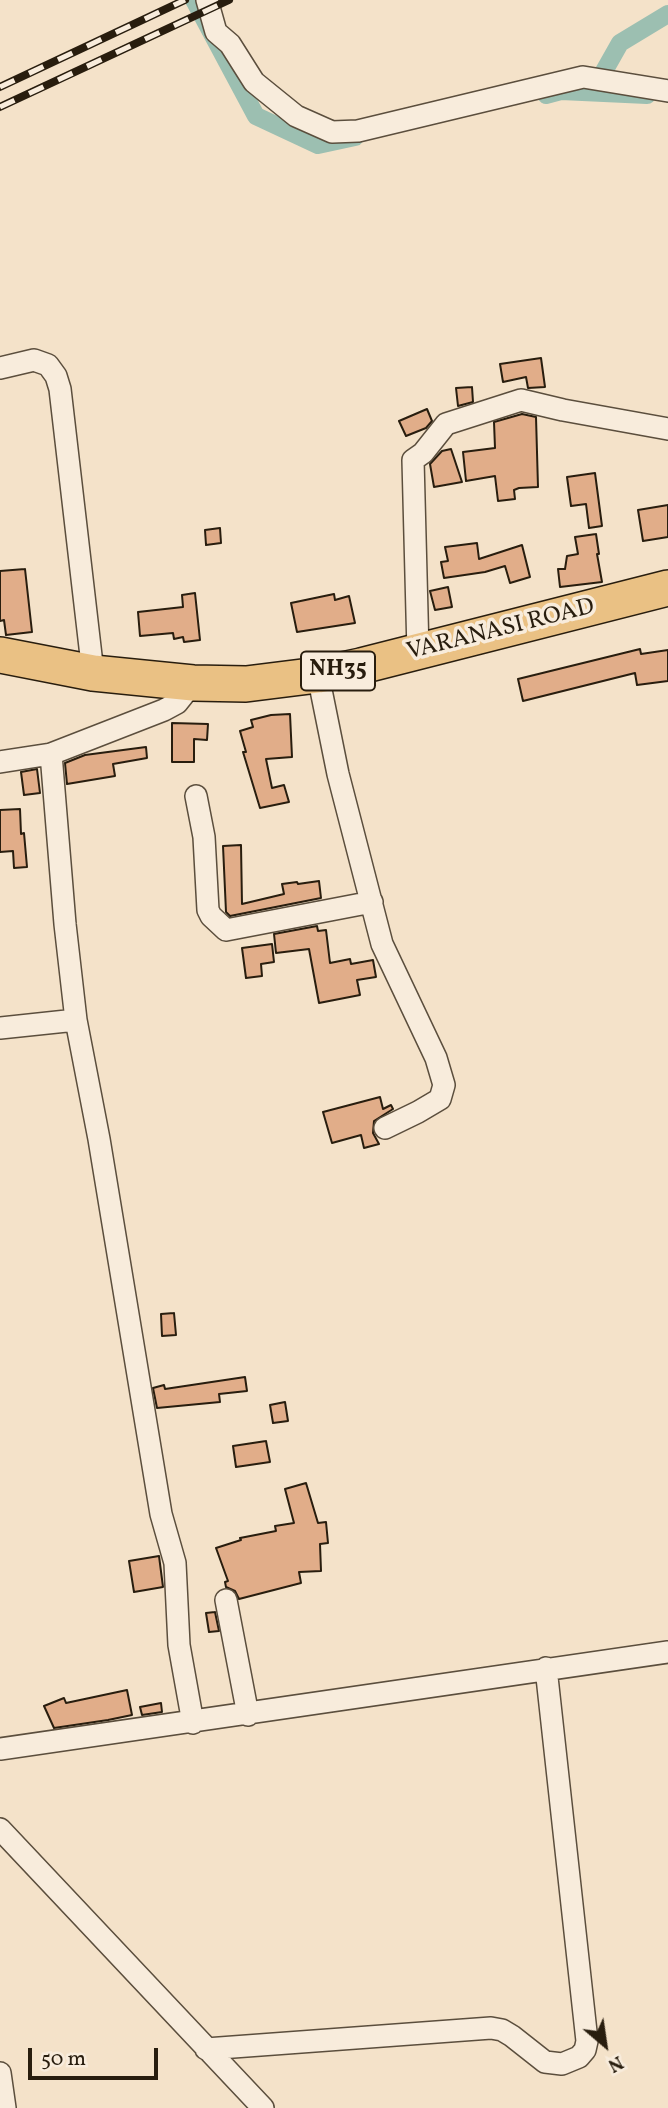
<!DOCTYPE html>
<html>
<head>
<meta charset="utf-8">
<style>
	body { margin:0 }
	#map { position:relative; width:668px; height:2108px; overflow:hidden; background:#f4e2c9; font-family:Vollkorn,serif }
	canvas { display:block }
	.north { position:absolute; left:570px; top:2010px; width:70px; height:70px; -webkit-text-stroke:5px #f8ecdc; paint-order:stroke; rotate:151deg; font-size:19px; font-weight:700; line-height:28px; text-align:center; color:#281d0e }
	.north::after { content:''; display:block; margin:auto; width:24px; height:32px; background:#281d0e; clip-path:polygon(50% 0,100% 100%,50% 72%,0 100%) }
	.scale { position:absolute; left:28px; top:2048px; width:130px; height:32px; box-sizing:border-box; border:4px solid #281d0e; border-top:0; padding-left:9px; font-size:21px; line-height:24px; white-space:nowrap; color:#281d0e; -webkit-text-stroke:5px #f8ecdc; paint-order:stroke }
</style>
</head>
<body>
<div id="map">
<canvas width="668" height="2108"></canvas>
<div class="north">N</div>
<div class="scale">50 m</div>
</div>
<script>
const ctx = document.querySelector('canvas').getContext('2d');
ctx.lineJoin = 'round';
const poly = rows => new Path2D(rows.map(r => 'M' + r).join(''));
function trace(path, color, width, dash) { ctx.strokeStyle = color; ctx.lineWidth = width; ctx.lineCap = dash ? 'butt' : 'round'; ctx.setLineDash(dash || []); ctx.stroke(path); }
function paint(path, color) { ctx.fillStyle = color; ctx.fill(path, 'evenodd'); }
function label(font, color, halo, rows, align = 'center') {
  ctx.font = font + ' Vollkorn,serif'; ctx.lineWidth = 7; ctx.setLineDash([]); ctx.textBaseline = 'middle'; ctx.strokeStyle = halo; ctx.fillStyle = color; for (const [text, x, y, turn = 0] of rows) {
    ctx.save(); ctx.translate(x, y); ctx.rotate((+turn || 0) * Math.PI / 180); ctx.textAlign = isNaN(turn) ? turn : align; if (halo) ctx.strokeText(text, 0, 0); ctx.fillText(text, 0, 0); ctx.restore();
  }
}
trace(poly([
	[194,0,256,116,318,145,355,137],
	[594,89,620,43,668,14],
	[546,95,561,91,647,95]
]), '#9cbfb1', 18);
const building = poly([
	[541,358,545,387,528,388,526,377,503,382,500,364,541,358],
	[472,387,473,402,458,406,456,388,472,387],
	[427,409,432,421,426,428,406,436,399,421,427,409],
	[522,414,536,417,538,487,519,488,514,490,515,499,498,501,495,476,466,481,463,452,495,448,494,422,522,414],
	[451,449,462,482,434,487,430,464,442,451,451,449],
	[595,473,602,526,589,528,586,504,571,506,567,477,595,473],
	[668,505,668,537,643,541,638,510,668,505],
	[220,528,221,543,206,545,205,530,220,528],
	[596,534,599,554,597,554,602,582,560,587,558,569,565,569,567,556,578,554,575,537,596,534],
	[477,543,479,559,522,545,530,577,510,583,505,566,485,572,444,578,441,562,448,561,445,547,477,543],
	[25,569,32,632,6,635,4,620,0,621,0,571,25,569],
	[448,587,452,607,435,610,430,591,448,587],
	[195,593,200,640,184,642,183,637,174,639,173,633,140,636,138,612,183,607,182,595,195,593],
	[334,594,335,600,349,596,355,623,297,632,291,603,334,594],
	[640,649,641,654,668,650,668,681,637,685,635,673,523,701,518,679,640,649],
	[290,714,292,757,266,759,272,788,284,785,289,802,260,808,243,752,246,752,240,731,253,727,251,720,271,715,290,714],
	[172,723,208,724,207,740,194,739,194,762,172,762,172,723],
	[146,747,147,758,113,764,115,776,67,784,65,763,85,755,146,747],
	[37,769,40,793,24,795,21,772,37,769],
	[20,809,21,834,24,833,27,867,14,868,13,851,0,852,0,810,20,809],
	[241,845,242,904,284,894,282,884,297,882,298,884,319,881,321,898,230,916,226,912,223,846,241,845],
	[317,926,318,931,326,930,330,963,350,959,351,964,373,960,376,977,357,980,360,995,319,1003,309,949,276,953,274,934,317,926],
	[272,944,274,962,261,964,262,976,246,978,242,948,272,944],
	[380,1097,383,1109,391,1105,393,1109,374,1121,373,1133,379,1144,364,1148,361,1135,332,1143,323,1112,380,1097],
	[174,1313,176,1335,162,1336,161,1314,174,1313],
	[245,1377,247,1391,219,1394,220,1402,157,1408,153,1388,164,1385,165,1389,245,1377],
	[285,1402,288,1421,273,1423,270,1405,285,1402],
	[266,1441,270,1462,236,1467,233,1446,266,1441],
	[306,1483,318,1523,326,1522,328,1543,320,1544,321,1571,299,1572,301,1583,239,1599,235,1591,226,1587,225,1582,228,1581,216,1548,241,1540,240,1538,276,1531,275,1526,294,1523,285,1489,306,1483],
	[159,1556,163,1587,134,1592,129,1561,159,1556],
	[215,1612,219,1631,209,1632,206,1613,215,1612],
	[127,1690,132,1715,108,1720,54,1728,44,1706,64,1698,66,1703,127,1690],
	[161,1703,162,1712,142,1715,140,1707,161,1703]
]);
paint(building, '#e1ad89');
trace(building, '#281d0e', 2);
const minor = poly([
	[207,0,216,32,230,44,254,82,296,116,332,132,358,131,583,77,668,91],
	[0,368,34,360,48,365,56,376,60,389,93,673],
	[418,652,413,460,423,453,446,424,521,400,563,410,668,429],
	[318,675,338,774,382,944,436,1058,444,1085,440,1099,418,1112,385,1128],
	[51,754,65,924,76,1020,99,1139,161,1514,175,1563,179,1645,193,1723],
	[0,762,51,754,164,710,177,703,193,683],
	[196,796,204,837,208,910,211,916,226,930,372,902],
	[0,1028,76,1020],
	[226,1600,248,1715],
	[0,1749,668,1652],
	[0,1829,263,2108],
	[206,2049,491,2028,502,2030,512,2036,545,2062,562,2064,579,2057,585,2050,587,2041,546,1668],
	[0,2073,5,2108]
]);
const trunk = poly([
	[0,655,93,673,193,683,246,684,318,675,361,666,668,588]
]);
trace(minor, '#5b4e3d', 24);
trace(trunk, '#281d0e', 38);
trace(minor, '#f8ecdc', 21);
trace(trunk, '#eac184', 35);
const rail = poly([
	[0,87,185,0],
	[0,107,229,0]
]);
trace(rail, '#281d0e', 8);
trace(rail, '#f8ecdc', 5, [16]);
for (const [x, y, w] of [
	[338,671,74]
]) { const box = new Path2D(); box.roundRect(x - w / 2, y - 19.5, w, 39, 5); ctx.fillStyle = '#f8ecdc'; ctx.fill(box); trace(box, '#281d0e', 2); }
label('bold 23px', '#281d0e', null, [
	["NH35",338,671]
]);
label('24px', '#281d0e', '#f8ecdc', [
	["VARANASI ROAD",501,631,-14]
]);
</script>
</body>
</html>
